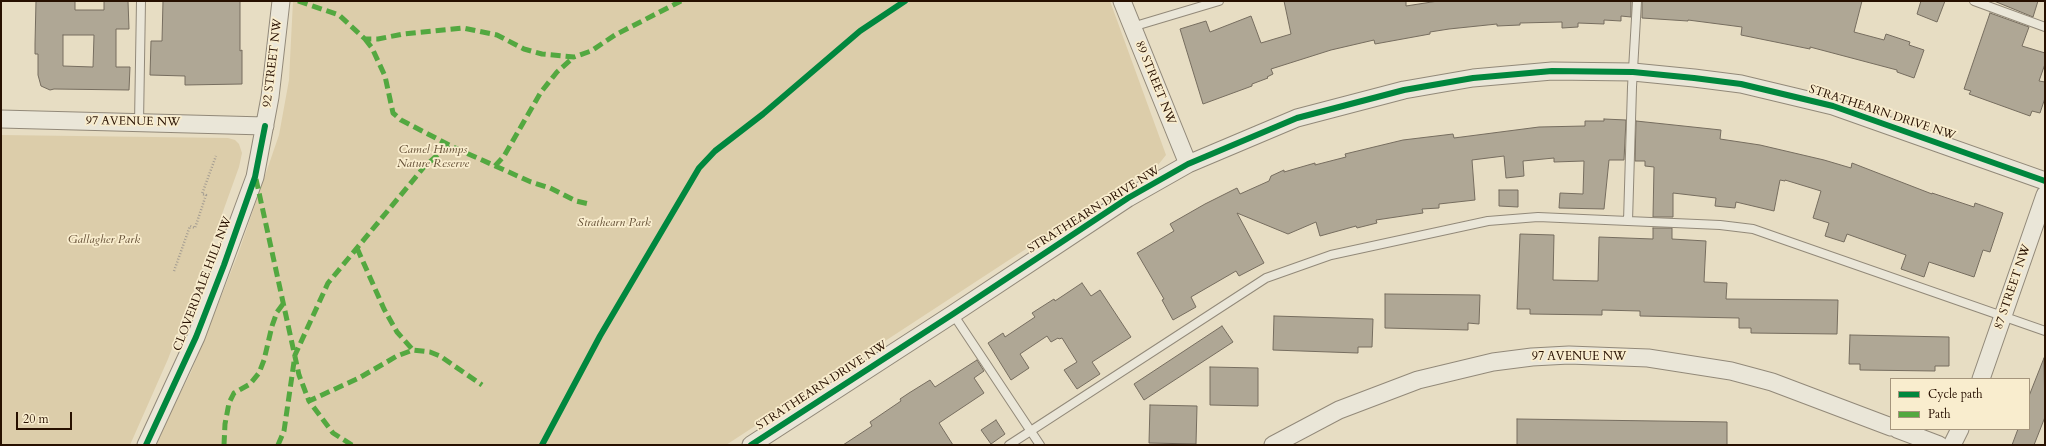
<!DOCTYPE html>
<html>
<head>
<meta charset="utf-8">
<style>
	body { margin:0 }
	#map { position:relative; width:2046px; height:446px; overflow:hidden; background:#e7ddc3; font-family:Cardo,serif }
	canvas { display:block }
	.frame { position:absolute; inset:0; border:2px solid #271000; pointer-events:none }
	.legend { position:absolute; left:1890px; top:378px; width:140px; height:52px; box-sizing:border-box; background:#f9edce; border:1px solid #a5957c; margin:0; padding:5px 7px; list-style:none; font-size:12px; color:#271000 }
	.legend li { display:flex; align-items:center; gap:8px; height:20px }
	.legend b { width:20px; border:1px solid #a5957c }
	.scale { position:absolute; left:16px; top:412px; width:56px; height:18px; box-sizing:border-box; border:2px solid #271000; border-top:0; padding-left:5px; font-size:12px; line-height:14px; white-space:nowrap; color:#271000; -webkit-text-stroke:3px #f9edce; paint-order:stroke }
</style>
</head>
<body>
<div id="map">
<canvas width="2046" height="446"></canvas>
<div class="frame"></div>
<ul class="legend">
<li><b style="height:5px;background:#00873e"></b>Cycle path</li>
<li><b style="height:5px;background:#53a840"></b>Path</li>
</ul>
<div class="scale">20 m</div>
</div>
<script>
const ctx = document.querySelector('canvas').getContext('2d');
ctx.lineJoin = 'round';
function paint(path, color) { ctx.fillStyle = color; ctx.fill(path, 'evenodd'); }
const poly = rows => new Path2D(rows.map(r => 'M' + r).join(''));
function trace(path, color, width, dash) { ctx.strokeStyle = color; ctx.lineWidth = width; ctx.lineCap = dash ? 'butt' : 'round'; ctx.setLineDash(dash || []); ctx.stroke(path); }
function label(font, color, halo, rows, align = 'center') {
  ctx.font = font + ' Cardo,serif'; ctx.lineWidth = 3.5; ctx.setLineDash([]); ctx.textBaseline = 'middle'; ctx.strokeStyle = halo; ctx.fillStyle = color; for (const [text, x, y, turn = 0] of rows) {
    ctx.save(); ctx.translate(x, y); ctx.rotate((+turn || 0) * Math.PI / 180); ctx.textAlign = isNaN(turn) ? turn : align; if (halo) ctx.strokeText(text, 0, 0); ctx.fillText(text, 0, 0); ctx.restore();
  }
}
paint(poly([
	[293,1,1110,1,1166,155,1158,165,1139,175,726,445,154,445,191,372,238,254,279,135,289,80],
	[1,135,228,138,235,140,239,144,242,153,239,167,203,267,168,359,130,445,1,445]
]), '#dccdaa');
const building = poly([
	[36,1,75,1,75,10,104,10,104,1,128,1,129,29,116,29,116,67,130,67,129,90,54,89,50,90,41,86,38,75,38,54,35,54,35,44,36,1],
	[63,35,94,35,93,67,63,66,63,35],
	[163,1,240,1,240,51,242,50,242,84,185,85,185,76,150,75,151,41,162,41,163,1],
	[1284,1,1406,1,1406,6,1438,1,1631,1,1631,17,1621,16,1621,21,1604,20,1604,24,1578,23,1578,27,1562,28,1562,22,1520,23,1520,25,1497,26,1497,24,1449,29,1430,32,1430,34,1375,44,1374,40,1331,50,1271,69,1273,74,1267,77,1268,78,1252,84,1252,86,1203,104,1180,29,1206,21,1210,32,1251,16,1261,43,1291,34,1284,1],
	[1642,1,1862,1,1854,32,1884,40,1886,34,1910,42,1909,45,1924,50,1914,78,1897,72,1897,70,1810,47,1810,49,1741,35,1742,27,1688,20,1688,21,1642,18,1642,1],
	[1921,1,1945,1,1937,22,1917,14,1921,1],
	[1994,1,2038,1,2033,17,1994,1],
	[1990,13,2029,27,2022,46,2045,53,2045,64,2039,81,2045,82,2045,98,2040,113,2032,111,2030,116,1969,94,1971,91,1964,89,1990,13],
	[1604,119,1626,120,1624,160,1609,160,1604,209,1559,208,1560,193,1583,194,1584,161,1554,162,1554,158,1523,161,1524,176,1506,178,1504,156,1472,160,1475,200,1439,204,1439,208,1422,209,1423,213,1376,220,1377,223,1357,228,1356,226,1320,236,1316,222,1288,234,1237,213,1264,263,1239,276,1236,271,1191,297,1196,307,1173,320,1162,300,1164,299,1137,253,1174,231,1170,224,1205,204,1237,188,1240,194,1269,181,1271,176,1284,170,1284,172,1315,163,1315,165,1346,157,1345,154,1403,140,1453,134,1454,138,1539,127,1585,126,1585,121,1604,121,1604,119],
	[1636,121,1721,130,1720,139,1760,145,1824,160,1851,168,1852,163,1932,194,1932,193,1974,207,1975,203,2003,213,1990,252,1983,250,1974,277,1929,262,1924,277,1901,269,1906,255,1847,234,1844,242,1825,236,1829,223,1813,218,1821,191,1785,180,1785,181,1780,180,1774,211,1736,202,1735,208,1715,206,1716,198,1673,193,1673,217,1653,217,1654,167,1645,166,1645,161,1635,161,1636,121],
	[1499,190,1518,190,1518,207,1499,206,1499,190],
	[1653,228,1672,228,1672,239,1706,241,1704,282,1727,283,1726,299,1838,300,1837,334,1751,333,1751,328,1739,328,1739,318,1640,316,1640,311,1602,310,1602,315,1530,314,1530,309,1517,309,1520,234,1554,235,1553,280,1598,281,1599,237,1653,239,1653,228],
	[1082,283,1091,296,1100,290,1131,337,1092,362,1100,374,1077,389,1064,370,1077,362,1062,338,1059,339,1058,338,1051,342,1047,336,1020,354,1029,368,1011,380,988,343,1003,333,1005,337,1035,317,1032,313,1054,299,1055,301,1082,283],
	[1385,294,1480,295,1479,324,1468,323,1468,330,1385,328,1385,294],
	[1274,316,1373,319,1372,347,1358,347,1358,353,1273,350,1274,316],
	[1222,326,1233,342,1144,400,1134,384,1222,326],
	[1850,335,1949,337,1949,366,1935,366,1935,371,1860,370,1860,364,1849,364,1850,335],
	[2044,358,2045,417,2034,445,2012,445,2018,429,2029,429,2029,396,2044,358],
	[977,360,984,371,974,378,984,393,939,423,953,445,843,445,872,426,870,422,901,401,900,399,909,393,930,380,935,387,977,360],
	[1210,367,1258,368,1258,406,1210,405,1210,367],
	[1150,405,1197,406,1196,444,1149,443,1150,405],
	[1517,419,1727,422,1727,445,1517,445,1517,419],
	[996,420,1005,434,991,444,981,430,996,420]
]);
paint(building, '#afa795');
trace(building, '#766d5f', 1);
const service = poly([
	[1974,1,2045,27],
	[1132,27,1219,1],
	[139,123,141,1],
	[1628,221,1720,225,1753,229,2045,331],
	[953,314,1040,445],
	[1009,445,1266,278,1331,255,1488,221,1538,217,1628,221,1632,87,1637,1]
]);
const minor = poly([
	[1122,1,1188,164],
	[1,119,265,126],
	[1981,379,2045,195],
	[1897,429,1939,445],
	[146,445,196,337,255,177,270,97,281,1],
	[751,445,953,314,1128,198,1188,164,1297,118,1404,90,1473,78,1552,71,1633,72,1694,78,1741,84,1833,106,2045,181],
	[1273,445,1339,410,1418,380,1493,362,1532,357,1569,355,1648,358,1731,371,1772,382,1891,427],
	[1952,445,1960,429]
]);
trace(service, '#928979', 10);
trace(minor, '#928979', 19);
trace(poly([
	[174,271,190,226,195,228,206,195,202,194,216,156]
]), '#a49d92', 2.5, [1, 2]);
trace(service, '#eae6d8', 8);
trace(minor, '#eae6d8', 17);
trace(poly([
	[298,1,339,15,365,39,378,39,403,34,463,28,497,35,524,49,542,54,574,57,591,51,615,35,681,1],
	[365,39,372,48,385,76,393,113,401,120,453,147,531,182,550,188,576,201,589,204],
	[495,166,504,156,541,92,557,72,574,57],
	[256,179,299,375,309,401],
	[357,248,384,309,397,332,413,350],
	[224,445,225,424,229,403,234,393,250,384,259,373,264,360,272,326,277,312,283,304],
	[278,445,284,431,295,355,328,283,424,167,443,150,453,147],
	[352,445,333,433,309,401,359,378,397,356,413,350,430,352,440,356,482,385]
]), '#53a840', 5, [10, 5]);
trace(poly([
	[146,445,196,337,224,265,255,177,265,126],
	[542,445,600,336,699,168,715,151,763,114,860,31,905,1],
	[751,445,953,314,1128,198,1188,164,1297,118,1404,90,1473,78,1552,71,1633,72,1694,78,1741,84,1833,106,2045,181]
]), '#00873e', 6);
label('12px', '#271000', '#f9edce', [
	["92 STREET NW",273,63,-83],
	["89 STREET NW",1155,83,68],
	["STRATHEARN DRIVE NW",1882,113,18],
	["97 AVENUE NW",133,122,1],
	["STRATHEARN DRIVE NW",1094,210,-32],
	["CLOVERDALE HILL NW",203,284,-69],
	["87 STREET NW",2013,287,-71],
	["97 AVENUE NW",1579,357],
	["STRATHEARN DRIVE NW",822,386,-33]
]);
label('italic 12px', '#634e34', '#f9edce', [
	["Camel Humps",433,150],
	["Nature Reserve",433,164],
	["Strathearn Park",614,223],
	["Gallagher Park",104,240]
]);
</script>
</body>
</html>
